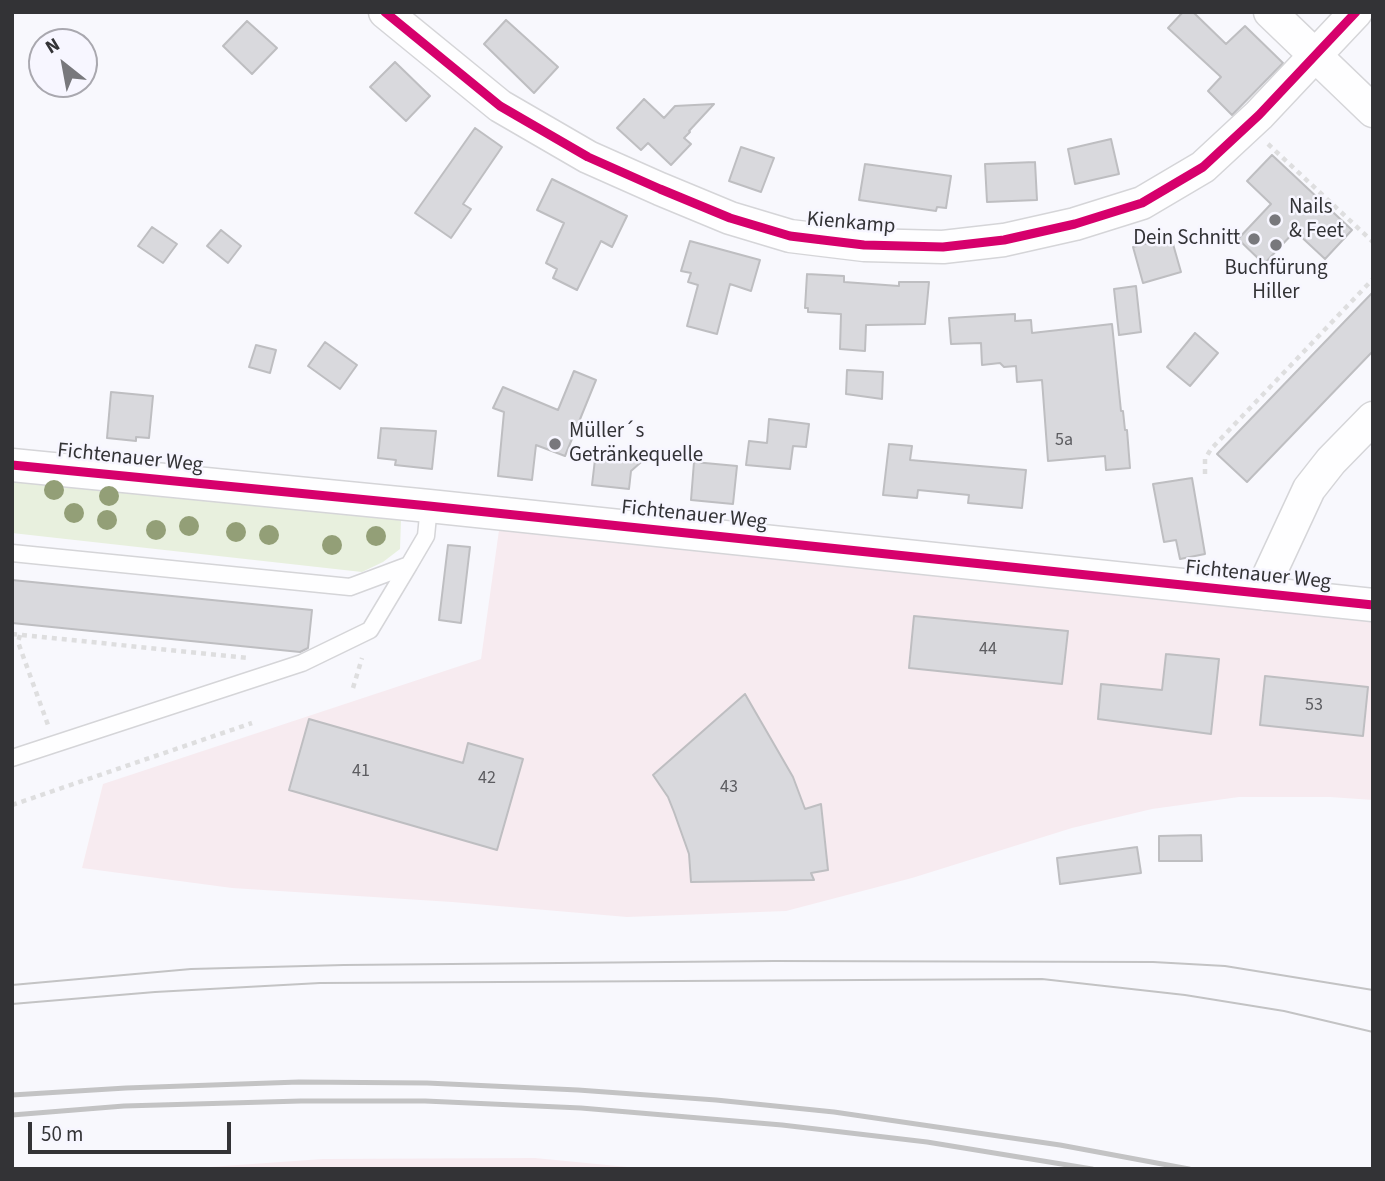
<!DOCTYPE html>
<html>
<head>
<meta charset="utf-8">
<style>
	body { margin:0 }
	#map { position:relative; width:1385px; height:1181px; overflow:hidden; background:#f8f8fd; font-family:"Source Sans 3",sans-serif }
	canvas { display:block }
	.frame { position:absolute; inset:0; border:14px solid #333336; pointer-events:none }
	.north { position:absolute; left:28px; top:28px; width:70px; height:70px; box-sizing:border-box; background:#f7f6ff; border:2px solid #a9a8af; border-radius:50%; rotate:329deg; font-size:19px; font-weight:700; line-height:28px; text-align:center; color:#333336 }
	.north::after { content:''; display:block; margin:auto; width:24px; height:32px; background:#78787c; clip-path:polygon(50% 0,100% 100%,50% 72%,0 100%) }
	.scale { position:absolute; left:28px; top:1122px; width:203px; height:32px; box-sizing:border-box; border:4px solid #333336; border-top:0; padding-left:9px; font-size:21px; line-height:24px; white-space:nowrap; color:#333336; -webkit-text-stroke:5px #f7f6ff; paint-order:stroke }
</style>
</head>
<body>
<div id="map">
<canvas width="1385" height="1181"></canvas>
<div class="frame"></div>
<div class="north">N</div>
<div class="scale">50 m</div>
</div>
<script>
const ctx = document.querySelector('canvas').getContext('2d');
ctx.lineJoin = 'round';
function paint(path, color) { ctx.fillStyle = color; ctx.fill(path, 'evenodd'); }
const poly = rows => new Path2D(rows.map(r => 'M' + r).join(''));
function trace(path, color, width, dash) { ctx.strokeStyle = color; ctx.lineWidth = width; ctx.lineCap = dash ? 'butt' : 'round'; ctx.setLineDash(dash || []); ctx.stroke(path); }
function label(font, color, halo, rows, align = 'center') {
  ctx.font = font + ' "Source Sans 3",sans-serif'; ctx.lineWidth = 5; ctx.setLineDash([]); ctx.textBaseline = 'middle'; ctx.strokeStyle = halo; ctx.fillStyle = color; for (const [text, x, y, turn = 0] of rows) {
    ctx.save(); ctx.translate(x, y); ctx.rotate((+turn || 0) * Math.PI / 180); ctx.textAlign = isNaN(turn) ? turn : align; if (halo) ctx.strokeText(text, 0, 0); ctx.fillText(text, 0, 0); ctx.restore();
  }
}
paint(poly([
	[500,523,1373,606,1373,800,1330,797,1239,797,1152,809,1072,828,912,878,786,911,627,917,452,902,232,888,82,868,103,784,481,659],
	[535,1158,648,1169,181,1169,323,1159]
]), '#f7ebf0');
paint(poly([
	[12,481,401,520,400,549,383,562,362,572,12,533]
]), '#e8f0de');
const building = poly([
	[1183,12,1193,12,1226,44,1245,26,1283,63,1232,115,1208,91,1221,77,1168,28,1183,12],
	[506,20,558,67,534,93,484,44,506,20],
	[247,21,277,48,252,74,223,46,247,21],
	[395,62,430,96,406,121,370,87,395,62],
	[644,99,664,118,675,106,714,104,689,131,690,132,684,138,691,144,671,165,648,143,641,150,617,128,644,99],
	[475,128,502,147,463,204,471,209,451,238,415,213,475,128],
	[1111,139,1119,174,1075,184,1068,149,1111,139],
	[741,147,774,158,761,192,729,181,741,147],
	[1272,155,1352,230,1325,259,1295,231,1264,264,1238,239,1271,204,1247,181,1272,155],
	[1035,162,1037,200,987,202,985,164,1035,162],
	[865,164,951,176,946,208,937,207,936,211,859,200,865,164],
	[552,179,627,216,612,247,601,241,577,290,553,278,557,269,546,263,564,223,537,210,552,179],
	[152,227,177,244,163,263,138,246,152,227],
	[221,230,241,246,228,263,207,246,221,230],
	[1171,237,1181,272,1143,283,1133,247,1171,237],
	[690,241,760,260,751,291,730,284,717,334,687,326,698,285,688,282,691,273,681,271,690,241],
	[807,274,844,276,844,282,899,286,899,282,929,282,925,324,866,325,865,351,840,349,841,314,808,312,808,308,805,308,807,274],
	[1136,286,1141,332,1119,335,1114,289,1136,286],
	[1373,292,1373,351,1247,482,1217,454,1373,292],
	[1015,314,1015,321,1031,320,1032,333,1112,324,1121,411,1123,411,1125,430,1127,430,1130,468,1106,470,1105,456,1048,461,1042,380,1017,382,1016,366,1004,367,1000,363,982,365,981,343,951,344,949,318,1015,314],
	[1195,333,1218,353,1190,386,1167,367,1195,333],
	[325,342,357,365,340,389,308,366,325,342],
	[256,345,276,350,270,373,249,367,256,345],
	[847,370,883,372,882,399,846,394,847,370],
	[574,371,596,380,565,456,536,445,532,480,498,476,504,412,493,408,503,387,558,410,574,371],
	[111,392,153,396,149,438,136,437,136,441,107,438,111,392],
	[769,419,809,424,806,447,793,446,790,469,746,465,749,441,767,443,769,419],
	[381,428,436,431,432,469,395,465,396,460,378,458,381,428],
	[889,444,912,446,910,460,1026,470,1022,508,968,503,969,495,918,490,917,498,883,495,889,444],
	[596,451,648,456,631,471,629,489,592,485,596,451],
	[694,462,737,466,733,504,691,500,694,462],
	[1192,478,1205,554,1180,559,1176,540,1164,542,1153,484,1192,478],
	[448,545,470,547,461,623,439,620,448,545],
	[12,580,312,610,308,648,300,652,12,623,12,580],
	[914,616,1068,631,1062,684,909,668,914,616],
	[1166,654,1219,659,1211,734,1098,719,1101,684,1162,690,1166,654],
	[1265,676,1368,687,1363,736,1260,725,1265,676],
	[745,694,793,777,805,809,821,804,828,870,811,873,814,880,691,882,689,854,674,812,668,797,653,775,745,694],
	[309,719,463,763,468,743,523,759,497,850,289,790,309,719],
	[1201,835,1202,861,1159,861,1159,836,1201,835],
	[1137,847,1141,873,1060,884,1057,858,1137,847]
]);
paint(building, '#d9d9dd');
trace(building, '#bebec1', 2);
const service = poly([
	[12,553,350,587,409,565,426,536,429,506],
	[12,758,302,663,370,630,409,565]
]);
const minor = poly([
	[385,12,500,106,588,157,660,189,730,218,790,236,864,245,943,247,1004,240,1075,224,1142,203,1203,167,1259,115,1356,12],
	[1270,12,1373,111],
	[12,465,429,506,1373,605],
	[1265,594,1269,575,1309,489,1331,461,1373,418]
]);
trace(service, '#d5d5d8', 19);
trace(minor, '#d5d5d8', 35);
trace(poly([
	[1268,144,1373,242],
	[1205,474,1205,459,1211,449,1373,279],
	[12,634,248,658],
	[20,635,18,642,48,725],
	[353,688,362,658],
	[12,805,252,723]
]), '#dededf', 4.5, [5, 5]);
trace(service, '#fefeff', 16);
trace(minor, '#fefeff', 32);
trace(poly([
	[12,985,191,969,344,965,774,961,1153,962,1225,966,1373,990],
	[12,1004,155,992,320,983,1042,979,1185,995,1284,1011,1373,1032]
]), '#c3c3c4', 2);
trace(poly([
	[12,1095,126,1088,299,1082,427,1083,578,1090,716,1100,834,1112,1060,1145,1189,1169],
	[12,1115,124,1106,301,1101,425,1101,581,1108,782,1125,927,1142,1092,1169]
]), '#c3c3c4', 5);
trace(poly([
	[385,12,500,106,588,157,660,189,730,218,790,236,864,245,943,247,1004,240,1075,224,1142,203,1203,167,1259,115,1356,12],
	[12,465,429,506,1373,605]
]), '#d6006c', 9);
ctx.fillStyle = '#939f77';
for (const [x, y] of [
	[54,490],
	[109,496],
	[74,513],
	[107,520],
	[189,526],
	[156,530],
	[236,532],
	[269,535],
	[376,536],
	[332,545]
]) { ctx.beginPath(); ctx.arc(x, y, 10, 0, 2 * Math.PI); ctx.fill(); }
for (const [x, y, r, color] of [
	[1275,220,7,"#78787c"],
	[1254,239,7,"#78787c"],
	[1276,245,7,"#78787c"],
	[555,444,7,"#78787c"]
]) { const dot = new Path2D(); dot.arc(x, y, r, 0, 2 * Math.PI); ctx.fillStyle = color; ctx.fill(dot); trace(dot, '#f7f6ff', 2.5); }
label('18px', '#5c5c60', null, [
	["5a",1064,441],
	["44",988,650],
	["53",1314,706],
	["41",361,772],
	["42",487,779],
	["43",729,788]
]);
label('21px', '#333336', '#f7f6ff', [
	["Nails",1289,208],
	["& Feet",1289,232],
	["Dein Schnitt",1240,239,"right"],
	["Buchfürung",1276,269,"center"],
	["Hiller",1276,293,"center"],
	["Müller´s",569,432],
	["Getränkequelle",569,456]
], 'left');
label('21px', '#333336', '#f7f6ff', [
	["Kienkamp",851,224,5],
	["Fichtenauer Weg",130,459,6],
	["Fichtenauer Weg",694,516,6],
	["Fichtenauer Weg",1258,576,6]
]);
</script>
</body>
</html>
